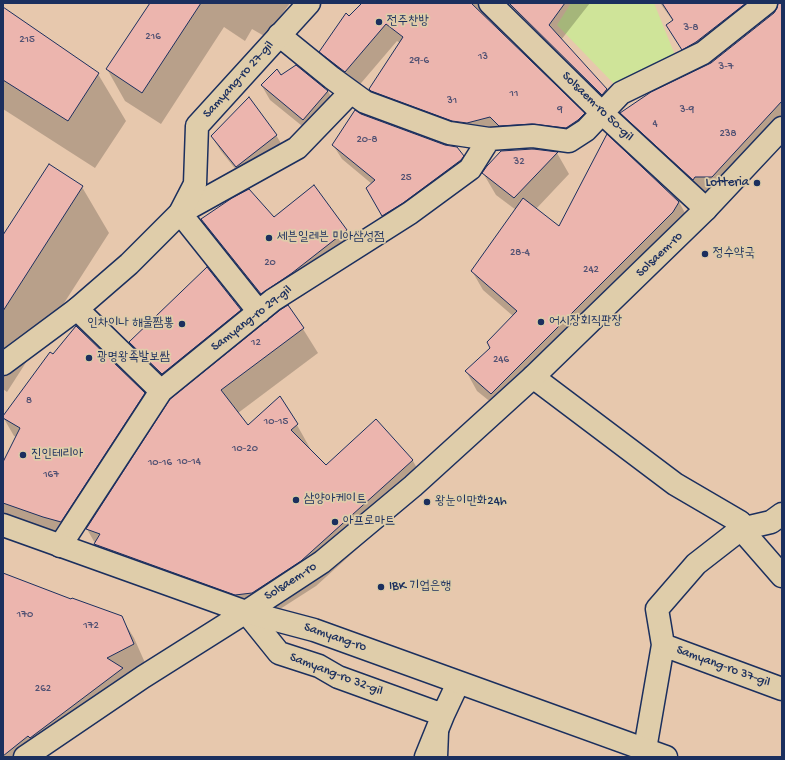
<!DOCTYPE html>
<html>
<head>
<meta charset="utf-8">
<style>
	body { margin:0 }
	#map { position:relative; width:785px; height:760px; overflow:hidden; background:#e7c8ad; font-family:"Gochi Hand",sans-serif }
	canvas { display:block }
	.frame { position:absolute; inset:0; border:4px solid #1b2f5e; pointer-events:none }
</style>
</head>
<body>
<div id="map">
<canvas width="785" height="760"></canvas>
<div class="frame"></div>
</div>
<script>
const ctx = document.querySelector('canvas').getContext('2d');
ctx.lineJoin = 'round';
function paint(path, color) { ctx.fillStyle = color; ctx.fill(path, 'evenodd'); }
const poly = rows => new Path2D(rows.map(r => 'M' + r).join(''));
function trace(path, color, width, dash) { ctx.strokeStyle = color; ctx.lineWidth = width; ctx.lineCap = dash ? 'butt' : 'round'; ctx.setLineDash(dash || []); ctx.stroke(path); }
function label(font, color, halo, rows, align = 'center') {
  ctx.font = font + ' "Gochi Hand","Poor Story",sans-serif'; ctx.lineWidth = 3.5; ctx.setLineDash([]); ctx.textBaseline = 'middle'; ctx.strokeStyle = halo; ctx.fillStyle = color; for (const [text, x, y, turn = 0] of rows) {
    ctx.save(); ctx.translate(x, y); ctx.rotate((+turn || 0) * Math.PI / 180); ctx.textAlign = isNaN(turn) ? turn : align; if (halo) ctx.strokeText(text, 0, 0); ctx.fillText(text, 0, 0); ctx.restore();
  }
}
paint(poly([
	[571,3,654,3,675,55,616,86,557,25]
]), '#cfe499');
paint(poly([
	[151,3,290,3,266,37,252,29,245,41,224,27,161,124,125,101,107,69],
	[364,3,590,3,561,40,606,90,617,108,613,113,492,12,488,20,584,114,594,132,510,144,380,107,370,89,400,43,397,41,356,89,331,70,321,52,349,17],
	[660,3,782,3,782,130,705,195,632,131,622,113,711,64,774,13,778,9,775,8,769,11,693,67,678,43,673,21],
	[3,9,98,74,126,121,95,168,3,109],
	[281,76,328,91,336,106,312,134,270,100,262,86],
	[360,115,463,156,471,171,391,230,367,189,372,184,342,159,333,145],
	[276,135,285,150,245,181,221,151,212,137],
	[533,150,557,153,569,174,536,209,560,227,679,202,690,222,503,412,477,391,466,371,492,348,513,316,483,290,472,271,516,210,496,195,483,173],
	[82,187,109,233,7,392,3,389,3,237],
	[314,187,346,231,359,252,304,295,288,305,318,353,238,413,248,426,297,425,311,450,310,451,326,467,376,420,413,461,427,486,316,586,266,618,110,570,87,529,275,316,214,241,202,219,274,218],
	[240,310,244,317,166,381,134,349,130,342],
	[144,393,155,412,71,540,3,517,3,464,17,437,14,436,3,417],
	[3,574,71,601,121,617,134,638,146,665,135,690,45,757,3,757]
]), '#0003');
const building = poly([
	[150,3,201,3,142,93,106,69,150,3],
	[359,3,471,3,585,113,578,120,566,128,532,124,499,126,490,117,467,123,452,121,371,91,369,89,403,37,386,24,345,72,319,52,346,13,349,16,361,4,359,3],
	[509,3,565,3,549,25,607,89,602,95,509,3],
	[662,3,746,3,696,42,682,50,666,25,673,20,662,3],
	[778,3,782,3,782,101,712,177,695,177,693,180,620,113,651,92,711,63,774,13,777,8,778,3],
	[3,7,99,73,68,121,3,80,3,7],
	[296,65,328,91,303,120,261,85,277,69,281,75,296,65],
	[249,97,277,135,236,167,211,136,249,97],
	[355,110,361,114,445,145,457,147,464,156,461,160,403,203,382,216,366,188,375,180,332,145,355,110],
	[607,134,679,202,673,212,491,394,465,371,490,348,487,342,517,311,471,271,523,198,559,226,607,134],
	[533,149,558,152,514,198,482,173,487,166,501,151,533,149],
	[49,164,83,186,3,311,3,235,49,164],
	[314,185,347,230,292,273,261,294,201,219,232,198,249,189,274,217,314,185],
	[207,267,241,310,162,374,129,342,207,267],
	[288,305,304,328,221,390,248,425,280,396,298,424,291,430,326,465,376,419,413,460,301,561,252,593,235,595,94,544,100,534,86,529,170,399,280,310,288,305],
	[76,326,145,393,61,522,43,517,3,503,3,462,20,428,3,418,3,416,50,352,53,354,76,326],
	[3,573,71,599,72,598,122,616,134,644,107,658,123,668,30,738,28,736,3,756,3,573]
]);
paint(building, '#ecb5ae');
trace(building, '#1b2f5e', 1);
const service = poly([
	[441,757,442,732]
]);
const minor = poly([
	[490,3,602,113,706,209],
	[279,35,332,78,365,102,449,133,489,139],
	[77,309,161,391],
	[259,312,180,213,297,148,351,92],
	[533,377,675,484,740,522,741,529,782,576],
	[60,546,161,391,273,300,410,213,470,169,489,139,533,136,569,141,586,130,621,93,703,53,766,3],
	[246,612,279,653,319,666,338,677,443,715],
	[663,645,782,689],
	[645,749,663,645,657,609,696,564,741,529,771,522,782,514],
	[426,757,443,715,458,683]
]);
const tertiary = poly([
	[3,364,77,309,129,264,180,213,195,184,197,126,309,3]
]);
const secondary = poly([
	[3,525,246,612,314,630,666,757],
	[25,757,143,677,246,612,322,562,413,486,533,377,706,209,782,128]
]);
trace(service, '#1b2f5e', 15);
trace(minor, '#1b2f5e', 25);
trace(tertiary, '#1b2f5e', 25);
trace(secondary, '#1b2f5e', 25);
trace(service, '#dfcdaa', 12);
trace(minor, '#dfcdaa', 22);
trace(tertiary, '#dfcdaa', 22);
trace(secondary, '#dfcdaa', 22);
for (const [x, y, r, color] of [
	[379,22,4,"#1b2f5e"],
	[757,183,4,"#1b2f5e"],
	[269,238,4,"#1b2f5e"],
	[705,254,4,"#1b2f5e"],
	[541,322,4,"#1b2f5e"],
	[182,324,4,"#1b2f5e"],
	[89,358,4,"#1b2f5e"],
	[23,455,4,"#1b2f5e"],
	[296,500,4,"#1b2f5e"],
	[427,502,4,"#1b2f5e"],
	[335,522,4,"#1b2f5e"],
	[381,587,4,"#1b2f5e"]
]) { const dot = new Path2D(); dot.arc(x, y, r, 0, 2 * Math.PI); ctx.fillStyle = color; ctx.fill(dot); trace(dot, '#dfcdaa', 1.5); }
label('11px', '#4f5072', null, [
	["3-8",691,28],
	["216",153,37],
	["215",27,40],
	["13",483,57],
	["29-6",419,61],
	["3-7",726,67],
	["11",514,94],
	["31",452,101],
	["9",560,110],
	["3-9",687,110],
	["4",655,124],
	["238",728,134],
	["20-8",367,140],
	["32",519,162],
	["25",406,178],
	["28-4",520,253],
	["20",270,263],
	["242",591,270],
	["12",256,343],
	["246",501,360],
	["8",29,401],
	["10-15",276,422],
	["10-20",245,449],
	["10-14",189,462],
	["10-16",160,463],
	["167",51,475],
	["170",25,615],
	["172",91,626],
	["262",43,689]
]);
label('13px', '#1b2f5e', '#dfcdaa', [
	["전주찬방",387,22],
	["Lotteria",749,183,"right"],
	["세븐일레븐 미아삼성점",277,238],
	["정수약국",713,254],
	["어시장회직판장",549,322],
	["인차이나 해물짬뽕",174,324,"right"],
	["광명왕족발보쌈",97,358],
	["진인테리아",31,455],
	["삼양아케이트",304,500],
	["왕눈이만화24h",435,502],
	["아프로마트",343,522],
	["IBK 기업은행",389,587]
], 'left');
label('13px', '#1b2f5e', '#dfcdaa', [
	["Samyang-ro 27-gil",239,80,-48],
	["Solsaem-ro 50-gil",597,107,44],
	["Solsaem-ro",660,255,-44],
	["Samyang-ro 29-gil",252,319,-38],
	["Solsaem-ro",291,582,-33],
	["Samyang-ro",335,638,19],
	["Samyang-ro 37-gil",723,667,20],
	["Samyang-ro 32-gil",336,675,21]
]);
</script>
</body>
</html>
